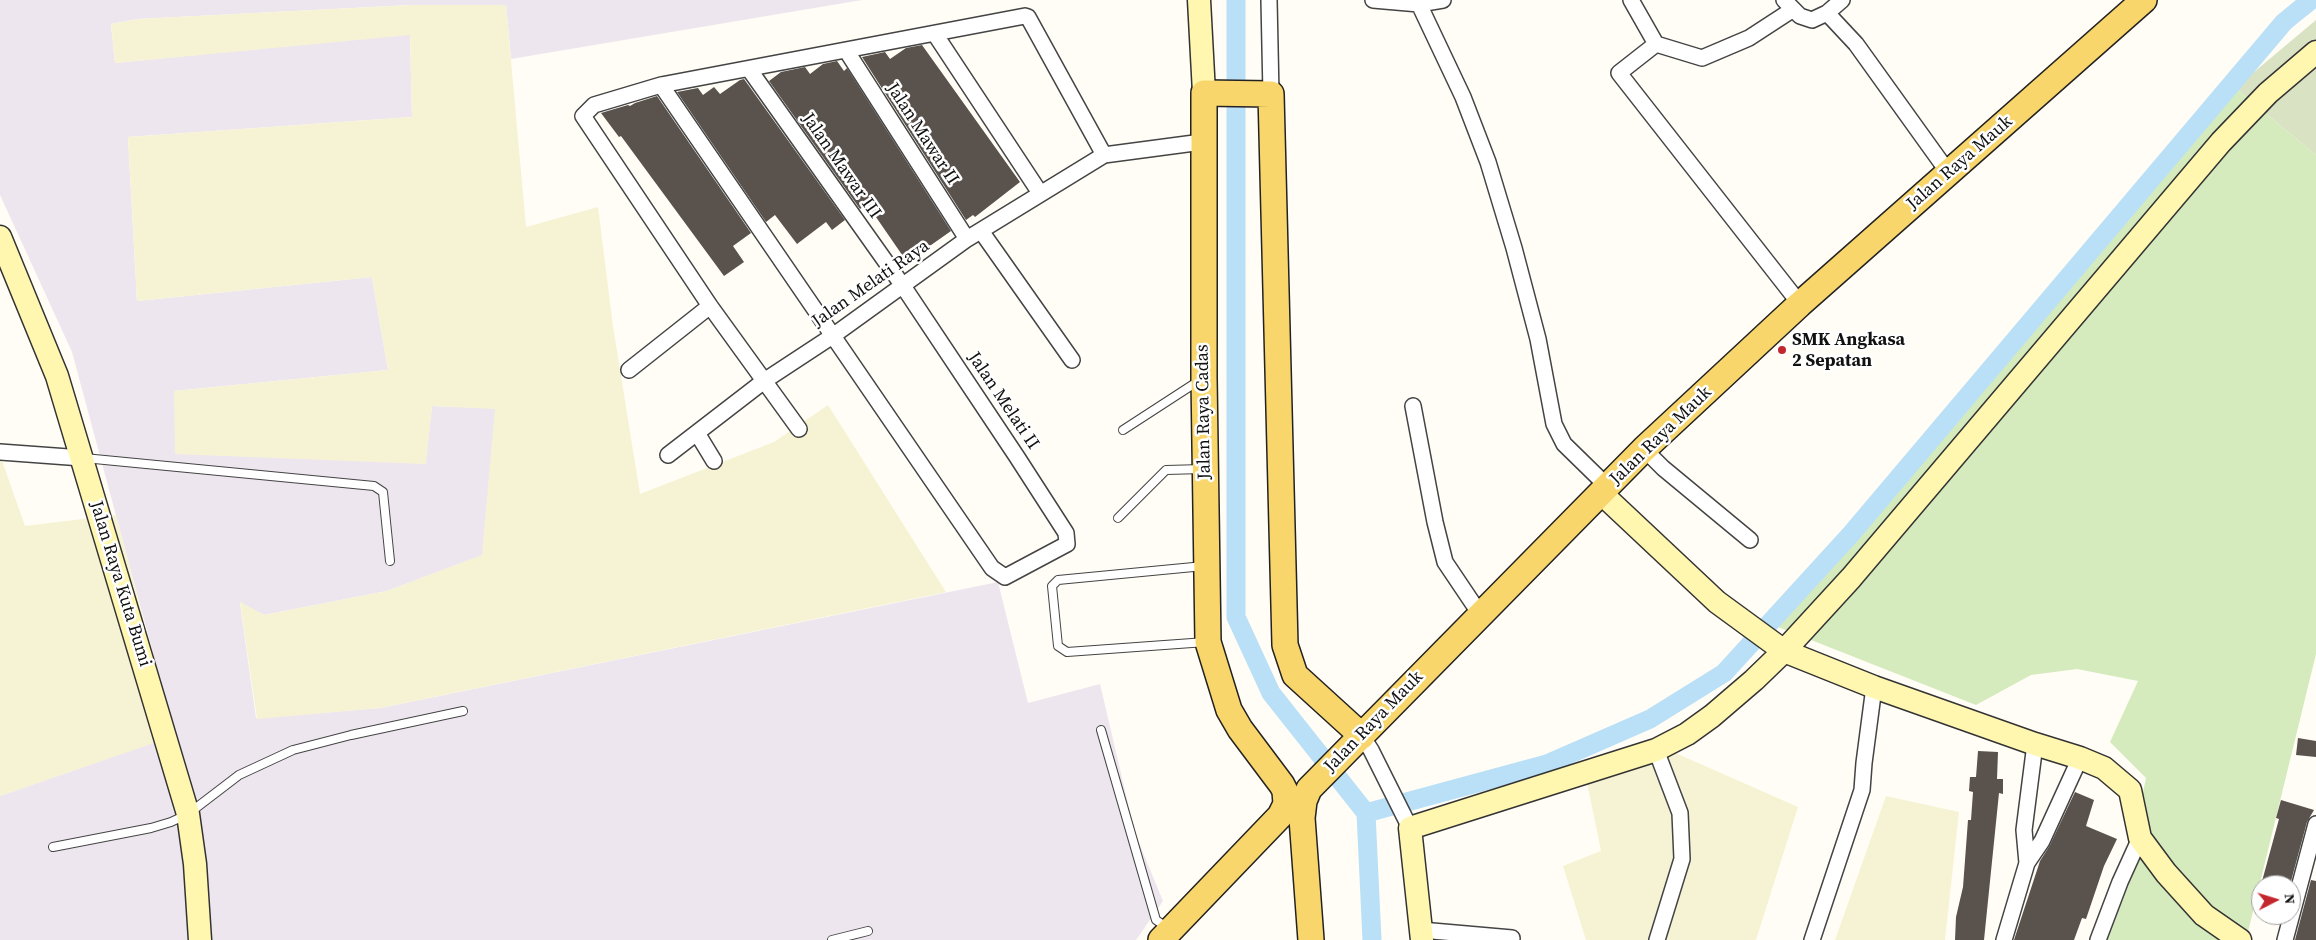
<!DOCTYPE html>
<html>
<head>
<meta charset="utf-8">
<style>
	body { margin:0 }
	#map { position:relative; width:2316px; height:940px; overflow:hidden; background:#fffdf5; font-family:"Source Serif 4",serif }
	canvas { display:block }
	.north { position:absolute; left:2251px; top:875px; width:50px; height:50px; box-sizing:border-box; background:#fff; border:1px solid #a0a0a0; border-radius:50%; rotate:85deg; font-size:14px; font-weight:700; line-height:20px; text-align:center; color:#111 }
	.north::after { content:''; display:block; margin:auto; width:18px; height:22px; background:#c4262e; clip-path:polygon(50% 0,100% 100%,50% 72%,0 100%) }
</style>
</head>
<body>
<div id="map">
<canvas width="2316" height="940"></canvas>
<div class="north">N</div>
</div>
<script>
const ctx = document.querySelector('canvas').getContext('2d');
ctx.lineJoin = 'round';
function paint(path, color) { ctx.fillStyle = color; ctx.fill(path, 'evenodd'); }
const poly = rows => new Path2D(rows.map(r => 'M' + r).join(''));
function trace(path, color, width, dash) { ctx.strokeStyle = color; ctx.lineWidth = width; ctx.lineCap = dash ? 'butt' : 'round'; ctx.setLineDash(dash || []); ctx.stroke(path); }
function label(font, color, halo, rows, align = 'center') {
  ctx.font = font + ' "Source Serif 4",serif'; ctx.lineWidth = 5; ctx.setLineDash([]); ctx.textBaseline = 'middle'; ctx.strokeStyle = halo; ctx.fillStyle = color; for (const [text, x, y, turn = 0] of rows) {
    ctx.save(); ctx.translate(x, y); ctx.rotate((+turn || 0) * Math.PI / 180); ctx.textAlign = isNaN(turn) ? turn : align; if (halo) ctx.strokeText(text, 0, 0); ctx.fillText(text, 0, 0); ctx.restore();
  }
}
paint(poly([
	[0,0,862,0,511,59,506,5,411,5,138,19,111,24,115,63,410,34,412,117,128,137,137,301,372,277,388,370,174,391,425,463,432,406,496,408,483,555,387,591,264,615,240,603,256,718,380,708,998,582,1028,703,1100,684,1135,833,1163,901,1136,940,0,940,0,796,175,735,72,352,0,195]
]), '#eee6ef');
paint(poly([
	[411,5,506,5,526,227,598,207,613,326,640,494,774,442,828,405,946,592,380,708,257,719,240,602,264,615,387,591,482,555,495,409,432,406,426,464,175,454,174,391,388,370,372,277,137,301,128,137,412,117,410,35,115,63,111,24,138,19],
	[0,455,25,526,116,515,174,736,0,796],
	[1646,740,1798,807,1756,940,1586,940,1563,866,1601,851,1584,768],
	[1886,796,1959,812,1945,940,1835,940]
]), '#f6f3d4');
paint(poly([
	[2235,88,2316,155,2316,654,2246,940,2104,940,2126,875,2146,778,2110,742,2138,681,2077,669,2031,675,1976,705,1778,627]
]), '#d5ebbd');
paint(poly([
	[2316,20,2316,155,2235,88]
]), '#d9e3c4');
trace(poly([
	[1236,0,1236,617,1271,693,1366,813],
	[1366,813,1547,764,1650,719,1724,673,1851,534,2284,22,2311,0],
	[1366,813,1372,940]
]), '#b9e0f7', 19);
paint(poly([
	[922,45,1020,182,975,217,973,215,966,220,862,57,885,52,890,59,906,48],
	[837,61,844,71,847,68,951,231,907,262,867,204,860,209,769,81,781,72,805,67,810,74,823,64],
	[744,79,845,220,832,230,826,222,797,244,775,215,766,222,677,92,698,88,703,95,714,87,720,94,740,80],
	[657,96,751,233,733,246,744,262,724,276,621,136,619,137,601,113,628,105,630,106,635,103],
	[2298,738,2316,741,2316,757,2296,755],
	[1978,751,1998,752,1997,779,2003,779,2003,794,1999,793,1984,940,1955,940,1956,917,1963,887,1968,820,1971,820,1973,792,1969,791,1970,777,1976,777],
	[2075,792,2094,800,2086,826,2117,839,2104,866,2086,919,2082,918,2074,940,2014,940,2040,861,2050,845],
	[2281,800,2314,810,2307,822,2290,885,2261,885,2279,819,2276,818],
	[2311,880,2316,881,2316,940,2295,940]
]), '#5a524d');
const lane = poly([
	[1123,430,1200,380],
	[84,458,374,486,383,492,390,561],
	[1118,518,1166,470,1203,469],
	[1204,566,1058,580,1052,586,1058,646,1067,652,1206,642],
	[1101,730,1156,920,1168,928],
	[53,847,151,828,171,822,188,814,239,775,293,750,351,735,463,711],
	[832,940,868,931]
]);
const street = poly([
	[1269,0,1271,94],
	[1373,0,1419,4,1443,0],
	[1631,0,1656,44,1619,73,1800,304],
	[1784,0,1800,16,1812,20,1827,13,1842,0],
	[1419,4,1463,97,1488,162,1514,248,1538,339,1554,424,1564,444,1608,487],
	[1827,13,1856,44,1948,172],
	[935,34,1040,193],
	[1656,44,1702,58,1749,38,1792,10],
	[846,50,967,239],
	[661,85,992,568,1005,577,1067,544,1066,533,1017,457,903,286,749,69],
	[981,231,1072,360],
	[629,370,710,306],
	[1413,406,1435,522,1445,562,1480,614],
	[799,429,710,306,585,119,583,116,594,105,661,85,1025,16,1028,17,1104,155],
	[697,433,714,461],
	[1644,449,1663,468,1750,540],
	[0,452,82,458],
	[668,455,764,381,834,335,967,239,1104,155,1202,142],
	[1362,736,1371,750,1410,828],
	[1656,750,1680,813,1682,859,1657,940],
	[2027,863,2042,841,2080,758],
	[1421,930,1512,938],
	[1812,940,1862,790,1864,763,1874,687],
	[2004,940,2027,863,2024,830,2035,744],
	[2098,940,2120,882,2140,838],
	[2285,940,2316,824]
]);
const secondary = poly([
	[1199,0,1204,93],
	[0,237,57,376,188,814,195,864,200,940],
	[1601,493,1717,602,1784,651,1874,687,2035,744,2080,758,2104,768,2130,790,2140,838,2166,873,2204,915,2240,940],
	[1422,940,1410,828,1656,750,1687,734,1712,716,1754,680,1784,651,1851,578,2221,142,2268,93,2316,52]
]);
const primary = poly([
	[1161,940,1280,816,1286,804,1285,791,1282,785,1240,729,1229,710,1208,642,1204,378,1204,93,1271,94,1285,645,1295,675,1362,736],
	[1311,940,1302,818,1304,801,1309,789,1644,449,1800,304,2144,0]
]);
trace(lane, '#444', 10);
trace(street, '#444', 18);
trace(secondary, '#333', 25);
trace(primary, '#222', 28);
trace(lane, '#fff', 8);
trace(street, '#fff', 15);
trace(secondary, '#fff6b0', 22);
trace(primary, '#f9d66b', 25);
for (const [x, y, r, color] of [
	[1782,350,5,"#c4262e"]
]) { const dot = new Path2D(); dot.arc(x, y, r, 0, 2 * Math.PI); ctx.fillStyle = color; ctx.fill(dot); trace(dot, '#fff', 2); }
label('18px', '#111', '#fff', [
	["Jalan Mawar II",922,134,57],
	["Jalan Raya Mauk",1960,163,-41],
	["Jalan Mawar III",841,166,55],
	["Jalan Melati Raya",871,284,-35],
	["Jalan Melati II",1003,401,56],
	["Jalan Raya Cadas",1204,412,-91],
	["Jalan Raya Mauk",1661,436,-44],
	["Jalan Raya Kuta Bumi",120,584,73],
	["Jalan Raya Mauk",1374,722,-46]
]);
label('bold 18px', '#111', '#fff', [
	["SMK Angkasa",1792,340],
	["2 Sepatan",1792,361]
], 'left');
</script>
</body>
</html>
